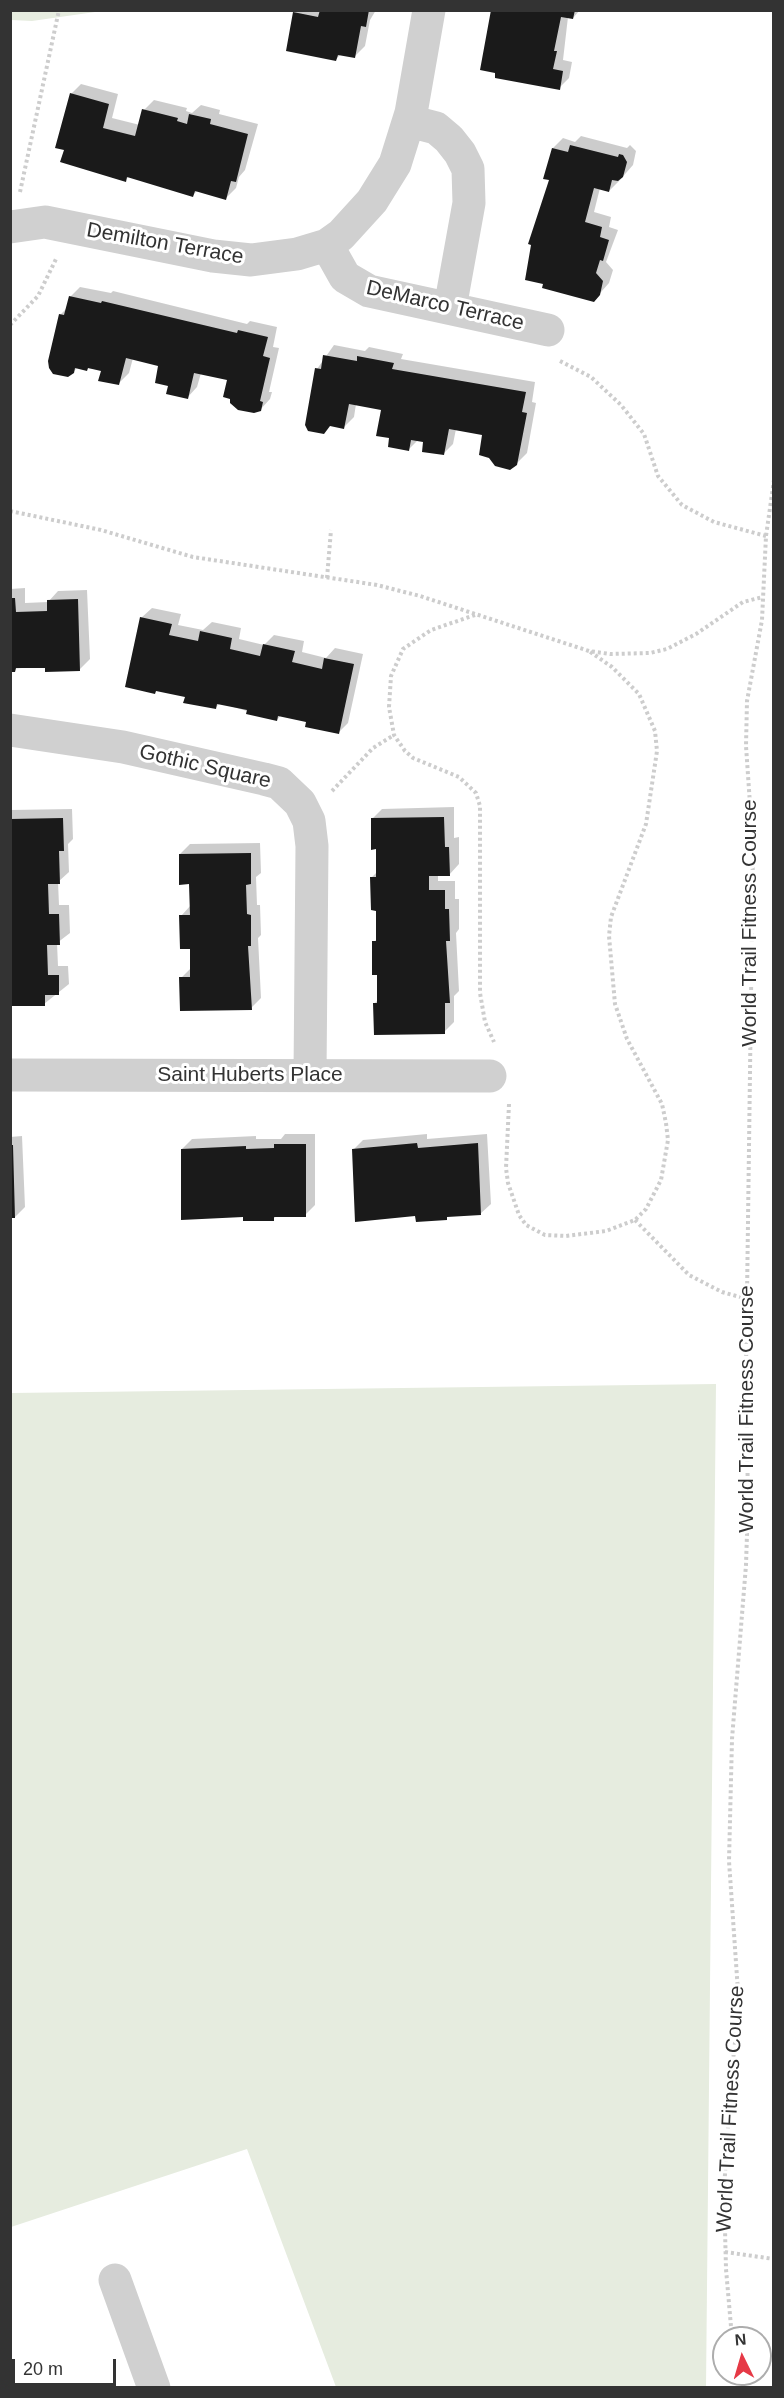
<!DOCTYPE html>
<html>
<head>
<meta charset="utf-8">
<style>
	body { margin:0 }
	#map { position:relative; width:784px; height:2398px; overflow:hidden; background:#fff; font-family:Helvetica,sans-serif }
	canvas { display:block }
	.frame { position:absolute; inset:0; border:12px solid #333; pointer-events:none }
	.north { position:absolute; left:712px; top:2326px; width:60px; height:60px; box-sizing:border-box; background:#fff; border:2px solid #adadad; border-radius:50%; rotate:355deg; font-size:16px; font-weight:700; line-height:24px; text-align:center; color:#333 }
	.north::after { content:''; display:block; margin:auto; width:21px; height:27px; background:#e63946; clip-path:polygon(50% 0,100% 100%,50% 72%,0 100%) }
	.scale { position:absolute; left:12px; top:2359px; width:104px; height:27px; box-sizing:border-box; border:3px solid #333; border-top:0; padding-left:8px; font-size:18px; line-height:21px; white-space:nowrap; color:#333; -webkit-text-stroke:4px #fff; paint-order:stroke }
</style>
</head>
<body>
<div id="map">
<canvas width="784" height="2398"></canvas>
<div class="frame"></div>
<div class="north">N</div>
<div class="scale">20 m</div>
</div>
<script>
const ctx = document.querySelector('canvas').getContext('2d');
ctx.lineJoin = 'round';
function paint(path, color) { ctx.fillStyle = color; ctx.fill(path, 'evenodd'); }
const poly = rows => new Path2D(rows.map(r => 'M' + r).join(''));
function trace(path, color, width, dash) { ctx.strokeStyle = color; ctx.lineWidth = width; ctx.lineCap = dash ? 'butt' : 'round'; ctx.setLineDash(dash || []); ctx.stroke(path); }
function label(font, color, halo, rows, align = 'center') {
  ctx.font = font + ' Helvetica,sans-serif'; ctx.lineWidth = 6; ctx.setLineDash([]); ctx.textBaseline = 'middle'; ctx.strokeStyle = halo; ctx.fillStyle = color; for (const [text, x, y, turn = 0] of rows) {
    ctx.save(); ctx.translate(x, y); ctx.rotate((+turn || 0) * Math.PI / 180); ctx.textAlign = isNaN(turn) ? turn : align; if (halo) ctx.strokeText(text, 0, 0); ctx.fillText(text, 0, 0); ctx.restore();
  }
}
paint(poly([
	[10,11,11,10,102,11,32,21,11,20],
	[716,1384,706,2387,336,2387,247,2149,11,2227,11,1393]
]), '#e6ecdf');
paint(poly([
	[296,10,376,10,370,20,365,46,355,56,341,54,336,59,294,13],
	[492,10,580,10,573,18,568,17,563,60,572,62,569,78,559,88],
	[81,84,118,94,112,118,140,125,144,110,154,100,187,108,186,111,192,113,201,105,220,110,219,114,258,124,245,170,239,177,236,188,226,198,198,190,193,195,130,176,125,180,66,149,71,94],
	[581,136,627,148,630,145,636,151,633,165,619,181,609,191,600,188,594,212,611,217,609,227,618,230,606,262,613,270,609,283,594,300,551,179,553,148,563,138,575,142],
	[80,287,111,293,113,291,247,324,250,321,277,327,273,347,279,348,269,392,272,392,270,399,260,410,228,379,201,373,197,387,187,398,170,385,160,364,133,358,129,373,119,383,103,370,78,367,73,372,60,315,68,307,70,297],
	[334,345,365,351,369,347,403,354,401,359,535,382,532,402,536,403,527,453,516,464,484,434,456,429,453,444,443,454,425,441,418,440,409,449,391,437,383,409,356,404,354,417,344,427,317,369],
	[25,588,25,603,48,602,58,591,87,590,90,659,80,669,46,666,10,669,10,589],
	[152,608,181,614,178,625,203,630,212,622,241,628,239,639,264,645,274,635,304,641,302,652,326,658,335,648,363,654,348,723,338,733,308,721,281,715,277,720,220,703,215,708,187,695,141,618],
	[454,807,454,838,459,837,459,864,449,875,438,875,438,881,455,881,455,899,459,899,459,929,456,933,459,991,454,996,454,1022,444,1032,375,1003,379,999,379,973,374,942,378,938,378,909,372,877,378,871,378,848,372,819,382,809],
	[72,809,73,839,68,844,69,872,58,882,59,905,69,905,70,933,57,943,58,966,68,966,69,984,44,1004,10,1005,10,810],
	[260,843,261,873,256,877,257,905,260,905,261,935,258,938,261,998,251,1008,181,978,191,968,192,947,181,916,191,905,191,883,180,854,190,844],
	[285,1134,315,1134,315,1205,305,1215,278,1215,273,1219,245,1215,182,1149,192,1139,256,1136,256,1139,281,1139],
	[427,1134,427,1139,487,1134,491,1204,480,1214,449,1215,446,1218,417,1214,353,1150,363,1140],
	[22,1136,25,1207,15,1217,10,1217,10,1137]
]), '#0003');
paint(poly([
	[320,10,369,10,366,27,361,26,355,58,338,55,336,61,286,51,293,12,318,17],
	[491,10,575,10,573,19,561,17,554,51,557,51,553,69,563,71,560,90,495,78,495,73,480,70],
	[70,93,109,104,103,128,135,136,142,109,178,118,177,121,187,124,189,114,211,119,210,124,248,134,236,182,231,181,226,200,195,191,193,197,127,177,126,182,60,162,64,150,55,148],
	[570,145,618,157,619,154,623,155,627,162,623,177,618,181,612,180,609,192,594,188,585,222,602,227,600,237,609,240,603,261,600,260,596,273,603,281,600,295,594,302,542,288,543,284,525,280,531,245,528,244,549,180,543,179,552,148,568,152],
	[69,296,101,303,102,301,237,333,238,330,268,337,263,356,270,358,260,401,263,402,261,411,254,413,238,410,230,403,230,399,223,397,227,380,194,373,188,399,166,394,168,386,155,383,158,366,126,358,119,385,98,381,101,371,88,368,87,371,75,368,74,373,68,377,53,374,49,368,48,361,59,314,64,315],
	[323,355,357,361,357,356,394,363,392,369,526,392,522,412,527,413,517,465,510,470,495,466,489,458,479,455,482,435,449,429,444,455,422,452,423,442,411,440,409,451,388,447,389,438,376,436,381,410,349,404,344,429,330,426,324,434,308,431,305,425,315,368,321,369],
	[10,598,15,598,16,612,47,611,47,600,78,599,80,671,45,672,45,668,16,668,15,672,10,672],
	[140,617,172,624,169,635,198,641,200,631,232,638,230,649,260,656,263,644,295,651,292,662,322,669,324,658,354,664,339,734,305,727,306,722,278,716,277,721,246,714,247,710,217,704,216,709,183,703,185,697,156,691,155,694,125,687],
	[444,817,445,847,449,847,450,876,429,876,429,890,445,890,445,909,449,909,450,941,446,941,450,1003,445,1003,445,1034,374,1035,373,1003,377,1003,377,975,372,975,372,941,376,941,376,911,371,910,370,877,376,877,376,849,371,850,371,818],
	[63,818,64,851,59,851,60,884,48,884,49,914,59,914,60,945,47,945,48,975,59,975,59,995,45,995,45,1006,10,1006,10,819],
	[251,853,251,884,246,885,247,914,251,915,251,946,248,946,252,1010,180,1011,179,977,190,977,190,949,180,949,179,915,190,915,189,884,179,885,179,854],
	[417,1143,418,1148,478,1143,481,1215,447,1217,447,1220,416,1222,415,1216,355,1222,352,1149],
	[274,1144,306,1144,306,1217,274,1217,274,1221,243,1221,243,1217,181,1220,181,1149,246,1146,246,1149,274,1148],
	[10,1145,13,1145,15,1218,10,1218]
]), '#1a1a1a');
trace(poly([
	[20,192,59,10],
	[10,325,38,296,56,259],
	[560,361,591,377,621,405,644,434,658,476,682,505,714,522,766,536],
	[10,511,101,530,193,557,377,585,420,596,589,651,610,654,650,653,667,649,696,634,743,602,763,597],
	[327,578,331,530],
	[475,615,431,630,403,649,391,676,389,707,394,735,405,751,413,758,459,777,476,793,480,806,480,993,485,1022,494,1042],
	[332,791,373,748,394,735],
	[509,1104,506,1168,508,1183,519,1215,526,1225,545,1235,566,1236,606,1231,635,1220,646,1209,661,1180,668,1140,666,1123,662,1104,627,1039,615,1004,609,936,611,917,646,824,657,751,655,731,639,694,612,667,589,651],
	[635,1220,689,1275,722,1292,747,1299],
	[725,2252,774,2259],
	[732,2338,726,2269,724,2190,731,2079,739,2006,729,1861,732,1739,746,1565,748,1503,746,1371,753,848,746,746,747,701,762,620,766,536,774,480],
	[734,2374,734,2388]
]), '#cdcdcd', 4, [3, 3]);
trace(poly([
	[409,121,436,128,449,139,460,153,468,169,469,203,450,308],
	[10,227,45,222,213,256,251,260,297,254,327,245,341,235,372,201,395,164,411,113,429,10],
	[327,245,345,277,369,291,548,330],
	[10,730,123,747,264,779,279,783,300,803,309,821,312,846,310,1074],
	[10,1075,490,1076],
	[115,2280,154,2388]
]), '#d0d0d0', 33);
label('21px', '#333', '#fff', [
	["Demilton Terrace",165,244,10],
	["DeMarco Terrace",445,306,13],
	["Gothic Square",205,767,13],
	["World Trail Fitness Course",750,923,-90],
	["Saint Huberts Place",250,1075],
	["World Trail Fitness Course",747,1409,-90],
	["World Trail Fitness Course",731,2109,-87]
]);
</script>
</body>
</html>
